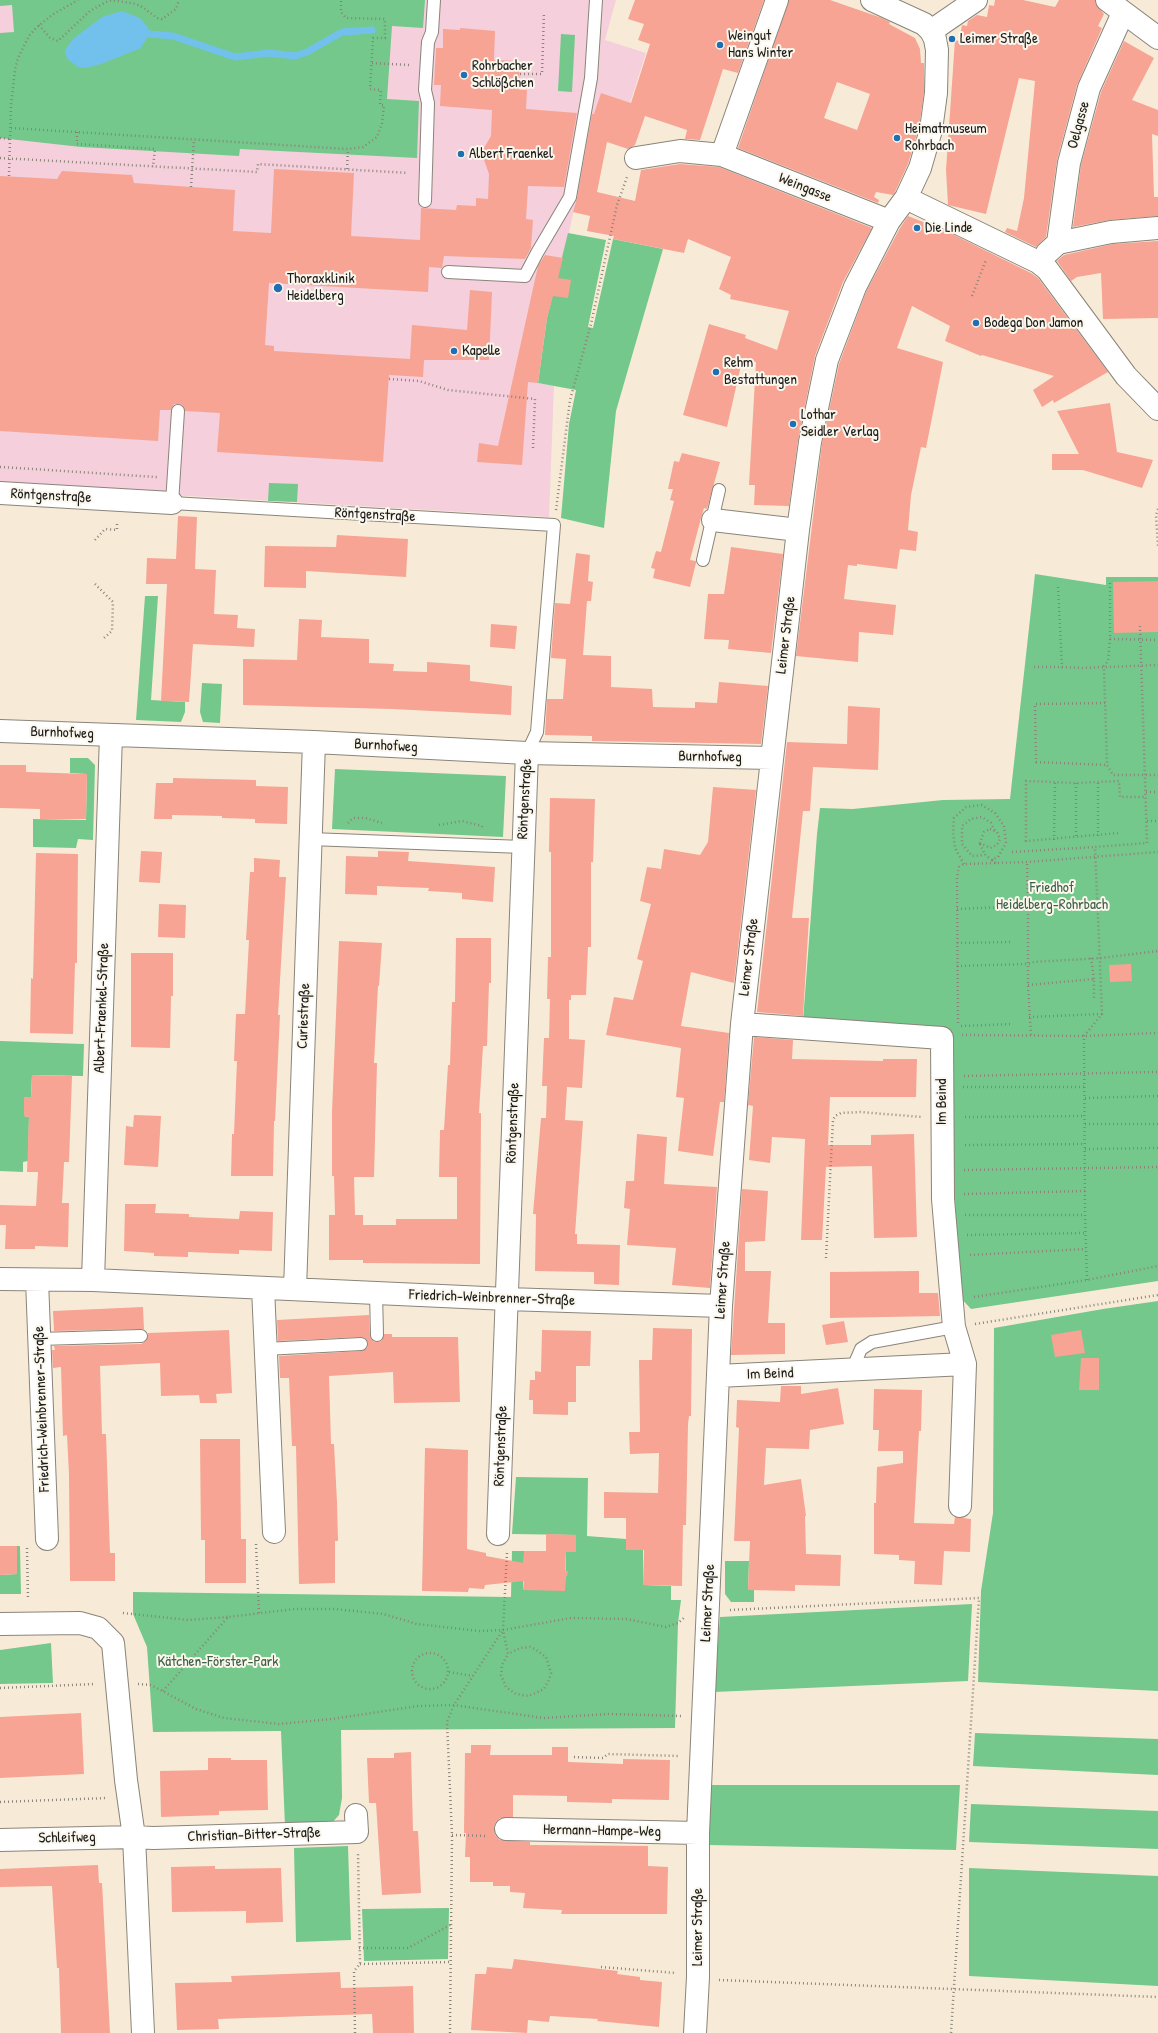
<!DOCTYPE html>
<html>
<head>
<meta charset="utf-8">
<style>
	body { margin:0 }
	canvas { display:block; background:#f7ebd7 }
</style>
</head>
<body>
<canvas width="1158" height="2033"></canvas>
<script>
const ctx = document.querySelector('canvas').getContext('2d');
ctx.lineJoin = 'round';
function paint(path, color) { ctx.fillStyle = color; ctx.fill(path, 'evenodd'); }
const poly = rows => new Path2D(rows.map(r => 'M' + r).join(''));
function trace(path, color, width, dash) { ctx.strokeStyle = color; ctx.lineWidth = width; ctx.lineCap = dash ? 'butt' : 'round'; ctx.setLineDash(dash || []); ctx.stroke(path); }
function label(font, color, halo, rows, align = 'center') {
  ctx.font = font + ' "Patrick Hand",sans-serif'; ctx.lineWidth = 4; ctx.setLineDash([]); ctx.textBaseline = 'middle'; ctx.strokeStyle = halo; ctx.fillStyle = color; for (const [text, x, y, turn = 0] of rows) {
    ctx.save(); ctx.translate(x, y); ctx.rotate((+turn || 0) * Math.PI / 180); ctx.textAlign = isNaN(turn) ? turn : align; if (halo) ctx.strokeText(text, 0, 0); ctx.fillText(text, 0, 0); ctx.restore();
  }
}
paint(poly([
	[0,0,616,0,605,40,646,53,630,103,601,93,563,258,547,318,538,383,554,386,549,517,0,485]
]), '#f5cfdb');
paint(poly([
	[0,0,425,0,423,28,392,26,387,99,419,101,417,158,240,149,239,156,81,147,0,138,0,33,14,32,12,5,0,6],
	[561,34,575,35,572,92,558,91],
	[568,233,606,240,588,327,593,328,613,239,663,249,616,411,604,528,561,518,569,424,576,390,538,383,547,318],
	[269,483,298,484,297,502,268,501],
	[1035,574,1106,585,1106,577,1158,577,1158,1281,971,1309,958,1295,950,1030,803,1021,817,834,820,808,853,809,943,800,1010,799],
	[145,596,158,596,151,700,185,702,185,712,181,722,136,720],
	[202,683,222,684,220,723,203,722,200,712],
	[70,758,88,758,95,765,93,840,78,839,76,848,33,847,33,819,86,820,87,774,70,773],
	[335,769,506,776,503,837,332,829],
	[0,1041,84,1044,83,1076,32,1075,31,1097,24,1098,24,1116,29,1117,28,1161,23,1162,23,1172,0,1171],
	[1158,1301,1158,1691,978,1682,981,1591,993,1513,994,1328,1103,1309],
	[516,1477,588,1478,587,1536,626,1539,626,1550,643,1550,643,1585,671,1586,671,1600,681,1600,678,1623,675,1728,341,1730,342,1798,339,1815,330,1825,285,1826,281,1731,153,1732,147,1647,133,1614,133,1592,511,1597,512,1551,524,1551,523,1590,565,1590,566,1552,576,1552,576,1535,512,1534],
	[17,1546,20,1546,21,1594,0,1594,0,1575,17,1574],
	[725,1561,749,1561,748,1590,754,1590,754,1602,731,1602,725,1594],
	[972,1604,968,1681,714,1692,720,1617],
	[51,1643,53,1683,0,1684,0,1650],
	[975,1733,1158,1739,1158,1775,973,1766],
	[711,1785,960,1785,956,1850,708,1845],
	[971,1804,1158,1811,1158,1849,969,1842],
	[348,1846,351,1940,296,1942,294,1848],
	[969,1868,1158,1876,1158,1986,969,1976],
	[449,1908,448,1959,364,1961,362,1909]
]), '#74c88b');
paint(poly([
	[122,11,140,18,148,27,149,34,141,48,101,64,86,68,78,67,67,59,65,50,73,39,102,17]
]), '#72c1ed');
trace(poly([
	[149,34,173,36,235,57,269,53,295,56,307,52,342,32,372,30]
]), '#72c1ed', 7);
paint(poly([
	[635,0,764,0,738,73,723,69,700,140,685,139,687,130,645,116,635,145,628,149,607,142,597,192,635,201,641,170,680,164,719,167,872,228,843,282,815,356,798,440,789,506,754,505,755,485,749,485,756,362,742,361,727,427,683,415,709,324,746,335,745,338,777,350,789,311,730,299,731,295,719,289,731,257,688,239,684,253,613,239,614,236,587,231,590,216,573,212,577,198,592,114,594,114,601,93,631,103,650,44,638,40,644,24,628,19],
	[789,0,830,0,882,18,890,22,889,24,915,38,920,49,921,63,924,63,924,92,919,127,908,164,895,192,893,195,876,192,874,197,879,200,878,203,738,148],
	[837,82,870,94,857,130,824,118],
	[995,0,1023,0,1055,7,1059,0,1095,0,1096,5,1104,14,1098,26,1102,28,1077,85,1057,160,1046,237,1036,247,1005,232,1007,228,1017,231,1024,198,1035,81,1019,78,986,214,948,205,946,170,955,40,959,41,962,25,967,26,968,21,977,15,987,17,989,5,994,6],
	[460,28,495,31,494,60,520,61,519,90,527,90,526,109,577,113,564,187,528,186,526,219,533,220,531,248,525,259,444,256,442,268,429,267,428,292,269,283,265,345,274,346,274,351,410,359,412,325,467,330,470,290,492,292,489,360,424,360,423,377,389,375,383,462,217,452,220,413,185,411,182,405,179,404,174,404,171,410,160,410,158,441,0,431,0,176,57,179,62,171,132,175,134,183,235,190,233,231,271,233,274,169,354,173,351,236,420,240,421,208,456,210,457,205,476,206,476,198,488,199,489,174,483,157,484,148,491,136,492,110,440,106,441,85,434,85,436,48,443,48,443,29,460,30],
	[1124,41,1154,58,1132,100,1158,110,1158,136,1152,134,1154,197,1158,197,1158,216,1110,220,1073,227,1081,165,1101,92],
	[908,216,946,231,1031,273,1038,278,1108,372,1054,403,1053,400,1042,407,1033,390,1054,376,982,355,981,356,945,341,950,326,912,306,897,348,943,362,926,448,921,447,911,495,908,530,918,532,916,551,900,549,897,569,857,564,857,566,848,565,844,599,896,605,893,635,859,632,858,662,796,656,822,444,839,364,866,292,900,228],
	[1158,241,1158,318,1103,319,1101,273,1077,277,1071,281,1057,261,1064,255,1113,244],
	[545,255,563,258,558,278,571,280,568,298,553,296,547,318,538,383,528,382,522,465,477,462,479,443,498,446,538,266],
	[1110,403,1117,452,1153,460,1142,488,1083,470,1052,470,1052,454,1079,454,1057,411],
	[682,453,720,462,707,509,704,508,701,518,690,560,696,561,696,563,690,587,653,578,655,569,651,568,656,551,661,552,674,501,670,500,673,489,668,489,674,461,679,462],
	[178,516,197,517,195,569,216,570,214,614,238,615,237,628,255,629,254,647,193,644,189,702,161,701,167,584,146,584,147,558,176,559],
	[337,535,408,539,406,577,306,571,306,588,264,587,265,546,336,547],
	[731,547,783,554,771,653,728,649,729,640,704,639,708,594,724,594],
	[576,553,590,555,588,581,593,582,591,601,587,601,583,655,611,656,611,687,652,689,653,707,695,708,695,702,717,703,719,682,768,686,761,744,592,741,592,736,545,735,547,699,563,699,566,659,551,658,555,603,570,604],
	[1158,581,1158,632,1114,633,1113,582],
	[299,619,322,620,321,637,369,639,369,663,394,664,393,671,427,672,427,662,470,665,470,681,512,686,511,715,392,709,243,705,243,659,297,660],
	[491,624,517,626,515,649,490,647],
	[848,706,880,708,878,770,813,767,810,811,803,811,792,918,809,918,803,1016,757,1012,787,742,847,744],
	[0,765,26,765,26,772,87,774,86,819,40,819,40,809,0,808],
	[173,778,256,780,256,786,288,787,287,824,255,823,255,819,222,818,222,816,172,815,172,819,154,819,156,783,173,783],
	[713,787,756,790,734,983,691,972,681,1026,729,1033,724,1102,720,1102,713,1156,678,1151,684,1098,676,1097,681,1048,606,1035,614,997,633,1000,643,961,637,959,651,904,640,901,647,867,661,869,664,849,700,855,708,842],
	[550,798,595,799,593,862,591,862,591,947,588,947,586,995,571,995,571,1000,569,1000,569,1039,585,1040,582,1088,567,1087,565,1120,583,1121,575,1234,577,1234,577,1244,620,1245,619,1285,594,1284,594,1272,535,1271,536,1214,533,1214,541,1118,546,1118,547,1086,542,1086,544,1038,549,1038,550,999,547,999,548,957,551,957,551,852,549,852],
	[141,851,162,852,160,883,139,882],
	[378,851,409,852,408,861,495,867,493,902,462,899,462,893,428,891,429,888,377,886,377,895,345,894,346,856,378,857],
	[36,853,78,854,77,963,75,963,73,1034,30,1033,31,978,33,979],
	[254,858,280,860,279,877,286,877,278,1015,280,1015,275,1121,274,1121,273,1176,231,1176,232,1134,234,1134,237,1061,234,1061,236,1014,245,1014,249,940,246,940,250,872,254,872],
	[159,904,186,905,185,938,158,937],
	[456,938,491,938,491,983,489,983,487,1046,483,1046,479,1113,481,1113,480,1264,363,1263,363,1260,329,1260,329,1215,335,1215,334,1176,332,1176,332,1112,339,941,382,943,379,986,378,986,374,1063,377,1063,374,1177,354,1177,355,1215,363,1215,363,1225,396,1225,396,1219,457,1219,457,1177,439,1177,440,1130,444,1130,448,1065,450,1065,452,1002,455,1002],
	[131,953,173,953,173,996,171,996,170,1048,131,1047],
	[1131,964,1132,981,1110,982,1109,965],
	[754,1037,793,1040,792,1059,883,1061,883,1059,917,1059,916,1097,830,1097,828,1145,871,1145,871,1135,914,1134,917,1237,874,1238,872,1166,826,1167,822,1240,801,1240,805,1139,772,1137,770,1163,749,1160,753,1106,748,1105],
	[32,1075,72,1076,69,1162,64,1162,63,1184,62,1203,69,1203,68,1247,35,1246,35,1249,5,1249,6,1225,0,1225,0,1205,36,1206,38,1172,27,1172,29,1117,24,1116,24,1097,31,1097],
	[134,1115,161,1116,158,1167,124,1165,126,1126,133,1127],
	[637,1134,667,1137,664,1184,717,1187,710,1288,672,1285,676,1248,627,1245,630,1209,624,1208,626,1181,634,1181],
	[742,1189,768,1191,765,1241,745,1242,745,1271,771,1271,768,1323,785,1323,785,1354,731,1355],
	[125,1204,156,1204,155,1213,189,1214,189,1217,239,1219,240,1211,273,1212,272,1251,239,1250,239,1254,188,1252,188,1257,154,1256,154,1253,124,1251],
	[919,1271,919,1293,938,1293,940,1316,830,1318,830,1272],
	[143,1307,144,1329,54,1331,53,1311],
	[369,1315,370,1336,374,1342,381,1341,384,1334,392,1334,392,1337,458,1337,460,1402,394,1403,393,1372,329,1376,331,1444,334,1444,337,1502,338,1541,335,1541,335,1583,299,1584,296,1446,292,1446,289,1378,280,1378,279,1356,361,1351,367,1348,368,1343,365,1338,361,1337,278,1341,277,1320],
	[844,1321,848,1342,826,1345,822,1325],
	[653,1328,692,1329,691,1416,689,1416,688,1424,686,1525,683,1525,682,1586,643,1585,644,1550,626,1550,626,1518,604,1518,604,1492,658,1493,659,1453,630,1454,629,1432,640,1432,639,1360,652,1360],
	[229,1330,232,1393,216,1394,217,1403,200,1403,199,1395,161,1396,160,1363,100,1366,102,1434,106,1434,110,1553,115,1553,115,1581,70,1581,69,1475,67,1435,63,1436,61,1367,53,1368,52,1350,55,1350,54,1346,141,1344,147,1340,148,1333],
	[542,1330,591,1331,590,1366,576,1366,576,1402,568,1402,568,1415,533,1414,533,1400,529,1400,530,1380,535,1380,535,1371,541,1372],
	[1081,1330,1085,1353,1055,1357,1051,1335],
	[1081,1358,1099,1358,1099,1390,1079,1390],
	[781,1386,801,1386,801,1394,838,1388,844,1424,810,1430,809,1449,766,1448,764,1485,801,1479,806,1516,805,1516,806,1554,841,1555,840,1586,795,1585,795,1591,748,1590,750,1541,734,1541,739,1428,736,1427,737,1400,780,1402],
	[874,1389,922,1390,921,1431,919,1431,914,1523,954,1524,955,1517,971,1519,970,1552,944,1551,942,1585,914,1584,915,1561,899,1560,899,1555,874,1554,874,1503,876,1503,877,1467,903,1463,903,1451,878,1451,879,1430,873,1430],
	[200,1439,240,1439,241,1539,246,1539,246,1583,205,1583,205,1540,201,1540],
	[425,1448,468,1450,467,1549,486,1553,486,1556,524,1563,524,1551,546,1551,546,1534,576,1535,576,1552,566,1552,565,1571,568,1571,567,1576,565,1576,565,1591,523,1590,524,1581,485,1585,484,1589,469,1588,468,1592,422,1591],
	[0,1546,17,1546,17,1574,0,1575],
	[81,1713,84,1774,0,1778,0,1717],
	[471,1745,491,1745,490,1755,552,1755,552,1747,568,1747,568,1762,623,1764,623,1759,670,1760,669,1800,612,1799,612,1803,567,1802,567,1796,513,1795,513,1817,500,1818,495,1823,494,1828,495,1835,500,1840,530,1842,530,1845,648,1846,648,1866,668,1867,667,1914,561,1914,562,1910,523,1908,525,1893,510,1892,510,1886,493,1886,493,1882,470,1882,470,1857,465,1857,466,1833,464,1833,465,1753,471,1753],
	[411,1752,413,1831,418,1831,421,1893,382,1895,376,1803,369,1803,367,1758,394,1758,394,1753],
	[208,1758,231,1758,231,1760,267,1760,268,1810,219,1811,219,1815,161,1817,160,1771,208,1770],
	[98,1865,99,1883,102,1883,110,2033,61,2033,59,1968,57,1968,52,1886,0,1887,0,1869],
	[215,1866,215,1869,281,1868,283,1922,246,1923,246,1911,172,1912,171,1867],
	[514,1959,618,1971,617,1974,640,1977,640,1980,662,1982,659,2027,597,2021,598,2019,550,2016,549,2022,528,2020,527,2033,471,2030,475,1974,486,1974,487,1967,512,1969],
	[340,1972,341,1988,413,1986,414,2033,373,2033,372,2014,218,2019,219,2029,177,2030,175,1983,232,1982,231,1976]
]), '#f7a494');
const lane = poly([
	[425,201,428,103,425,90,428,42,432,32,434,0],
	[448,272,525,276,537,253,570,197,591,78,596,0],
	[178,411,172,503,554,525,537,732,527,753],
	[703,560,719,490],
	[310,839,523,847],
	[376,1293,377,1335],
	[39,1339,141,1336],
	[265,1349,361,1344],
	[852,1370,861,1349,872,1342,954,1327]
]);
const street = poly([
	[1107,0,1158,38],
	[931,31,976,0],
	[722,155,777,0],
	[636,158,680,151,722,155,889,221],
	[906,198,1038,262,1047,269,1126,376,1158,409],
	[1058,243,1069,163,1089,88,1123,13],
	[1047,253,1058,243,1111,232,1158,228],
	[0,493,172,503],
	[713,520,798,530],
	[0,731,314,742,527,753,772,758],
	[742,1024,942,1038,943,1199,954,1327,965,1364],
	[0,1279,93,1280,507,1299,721,1306],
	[37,1280,47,1539],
	[93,1280,111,735],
	[263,1288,274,1532],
	[295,1289,314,742],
	[718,1376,965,1364,960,1506],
	[498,1534,527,753],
	[0,1624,80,1623,98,1628,113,1643,126,1780,134,1837,143,2033],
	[506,1829,698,1833],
	[0,1840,134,1837,153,1838,357,1832,356,1815],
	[695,2033,698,1977,698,1833,721,1306,742,1024,798,530,810,442,827,360,855,287,889,221,906,198,920,168,931,130,936,93,937,50,935,39,931,31,924,24,872,0]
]);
trace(lane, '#8a847a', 14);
trace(street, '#8a847a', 24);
trace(poly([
	[39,25,50,38,58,41,90,11,106,2,112,0,136,4,144,8,157,18,162,19,176,9,179,0],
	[372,63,409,65],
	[520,74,542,74,544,13],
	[11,128,348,149,363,147,377,137,382,124,384,105,380,105,381,90,370,89,373,38,385,38,385,19,346,18,341,12,341,0],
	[77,132,77,144,155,149,153,167],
	[0,138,11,139],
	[0,158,257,172,258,164,408,173],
	[347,169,348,149],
	[9,176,11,105,15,70,18,58,29,36,36,28,52,15,78,0],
	[191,187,194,139],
	[972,296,986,260],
	[389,379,419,381,448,390,535,399,533,448],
	[0,467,157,477],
	[1158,509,1156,515,1158,546],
	[556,510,570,400,591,324,617,205,627,177],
	[95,540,105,529,117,530,117,522],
	[1110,583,1110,639,1158,640],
	[95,584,113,602,112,631,104,638],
	[1058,587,1062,667,1082,668,1158,665],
	[1110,639,1108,661,1104,666,1107,765,1113,775,1158,775],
	[1034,667,1062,667],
	[1105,703,1035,704,1036,762,1107,765],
	[1076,783,1076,838],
	[1098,783,1098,836],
	[1146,792,1158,792],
	[1147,821,1158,821],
	[348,823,353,818,365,818,382,823],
	[439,825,462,821,482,826,483,829],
	[990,829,997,832,1000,839,997,845,990,848,980,843,984,832,990,829],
	[1118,833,1026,841,1026,781,1076,783,1119,781,1120,797,1146,797],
	[1054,840,1055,783],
	[980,844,985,855],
	[1012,852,1095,847],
	[992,860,985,855,972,856,962,844,962,826,971,819,982,817,991,823,995,831],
	[964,864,955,848,953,832,954,818,966,807,982,805,995,813,1004,826,1006,843,998,857,992,860,996,863],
	[1028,906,1028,985,1031,1035],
	[957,909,1028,906,1027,862],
	[957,943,1010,942],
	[1091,958,1094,979],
	[957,966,1028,964,1034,962,1101,958,1158,951],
	[1028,985,1094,979,1094,999],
	[1029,1017,1102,1014],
	[958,1023,957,877,959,867,964,864,1027,862,1158,852],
	[961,1026,1013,1024],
	[962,1035,1084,1036,1158,1033],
	[964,1076,1158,1072],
	[963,1087,1084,1087],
	[1085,1098,1158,1096],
	[965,1117,1084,1116],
	[1085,1124,1158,1124],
	[965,1145,1085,1144],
	[1085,1149,1158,1148],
	[964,1170,1158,1167],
	[964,1194,1085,1191],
	[965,1215,1085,1215],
	[967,1235,1086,1233],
	[970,1255,1086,1249],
	[826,1258,833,1120,835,1116,841,1113,860,1112,922,1117],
	[1087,1280,1085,1215,1084,1036,1102,1014,1095,847,1147,843,1140,626],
	[974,1297,1087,1280,1158,1266],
	[975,1324,1158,1295],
	[256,1544,259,1613],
	[27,1548,28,1600],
	[507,1553,503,1630,508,1654,502,1665,501,1675,506,1687,516,1694,529,1696,544,1689,549,1680,551,1673,546,1657,535,1649,530,1647,520,1648,508,1654],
	[730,1610,979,1598,951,2033],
	[123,1613,188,1620,228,1617],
	'412 1671a18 18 0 1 1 36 0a18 18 0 1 1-36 0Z',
	[449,1672,473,1676],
	[138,1684,151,1685,196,1709,224,1718,279,1724,332,1719,418,1706,454,1705,543,1718,610,1714,681,1716],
	[0,1688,95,1684],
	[163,1691,228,1617,295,1609,335,1609,383,1614,417,1624,479,1631,503,1630,571,1618,626,1619,666,1627,678,1623,685,1617],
	[574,1757,603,1758,608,1754,679,1756],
	[0,1802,107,1798],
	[452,1835,487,1836],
	[359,1948,408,1948,452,1924],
	[360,1964,452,1962],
	[601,1967,676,1973],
	[719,1980,1158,1997],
	[355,2033,354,1971,360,1964,358,1853],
	[450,2033,452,1835,447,1722,454,1705,503,1630]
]), '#8a847a', 2.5, [1, 3]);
trace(lane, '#fff', 12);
trace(street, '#fff', 22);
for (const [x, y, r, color] of [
	[952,39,4,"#1f6fb2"],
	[720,45,4,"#1f6fb2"],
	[464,75,4,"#1f6fb2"],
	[897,138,4,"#1f6fb2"],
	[461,154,4,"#1f6fb2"],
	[917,228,4,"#1f6fb2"],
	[278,288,5,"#1f6fb2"],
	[976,323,4,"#1f6fb2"],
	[454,351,4,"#1f6fb2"],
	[716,372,4,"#1f6fb2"],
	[793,424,4,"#1f6fb2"]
]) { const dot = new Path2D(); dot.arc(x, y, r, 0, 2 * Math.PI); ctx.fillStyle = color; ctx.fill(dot); trace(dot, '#fbf7ec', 1.5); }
label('15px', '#1c1c1c', '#fbf7ec', [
	["Weingut",728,36],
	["Hans Winter",728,53],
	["Leimer Straße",960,39],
	["Rohrbacher",472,66],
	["Schlößchen",472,83],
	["Heimatmuseum",905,129],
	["Rohrbach",905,146],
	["Albert Fraenkel",469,154],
	["Die Linde",925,228],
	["Thoraxklinik",287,279],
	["Heidelberg",287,296],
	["Bodega Don Jamon",984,323],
	["Kapelle",462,351],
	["Rehm",724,363],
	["Bestattungen",724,380],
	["Lothar",801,415],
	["Seidler Verlag",801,432]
], 'left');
label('15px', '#1c1c1c', '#fbf7ec', [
	["Oelgasse",1079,125,-75],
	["Weingasse",805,188,22],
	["Röntgenstraße",51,496,3],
	["Röntgenstraße",375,515,3],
	["Leimer Straße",786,635,-83],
	["Burnhofweg",62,733,2],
	["Burnhofweg",386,746,3],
	["Burnhofweg",710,757,1],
	["Röntgenstraße",525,799,-87],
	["Leimer Straße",749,957,-83],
	["Albert-Fraenkel-Straße",102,1008,-88],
	["Curiestraße",304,1016,-88],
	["Im Beind",942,1102,-90],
	["Röntgenstraße",513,1123,-88],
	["Leimer Straße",723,1280,-86],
	["Friedrich-Weinbrenner-Straße",492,1298,2],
	["Im Beind",770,1374,-2],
	["Friedrich-Weinbrenner-Straße",42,1409,-92],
	["Röntgenstraße",501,1446,-88],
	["Leimer Straße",708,1603,-87],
	["Hermann-Hampe-Weg",602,1831,1],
	["Christian-Bitter-Straße",254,1835,-2],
	["Schleifweg",67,1838,-1],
	["Leimer Straße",698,1927,-90]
]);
label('15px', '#3f6148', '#fbf7ec', [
	["Friedhof",1052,888],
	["Heidelberg-Rohrbach",1052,905],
	["Kätchen-Förster-Park",218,1662]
]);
</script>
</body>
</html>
